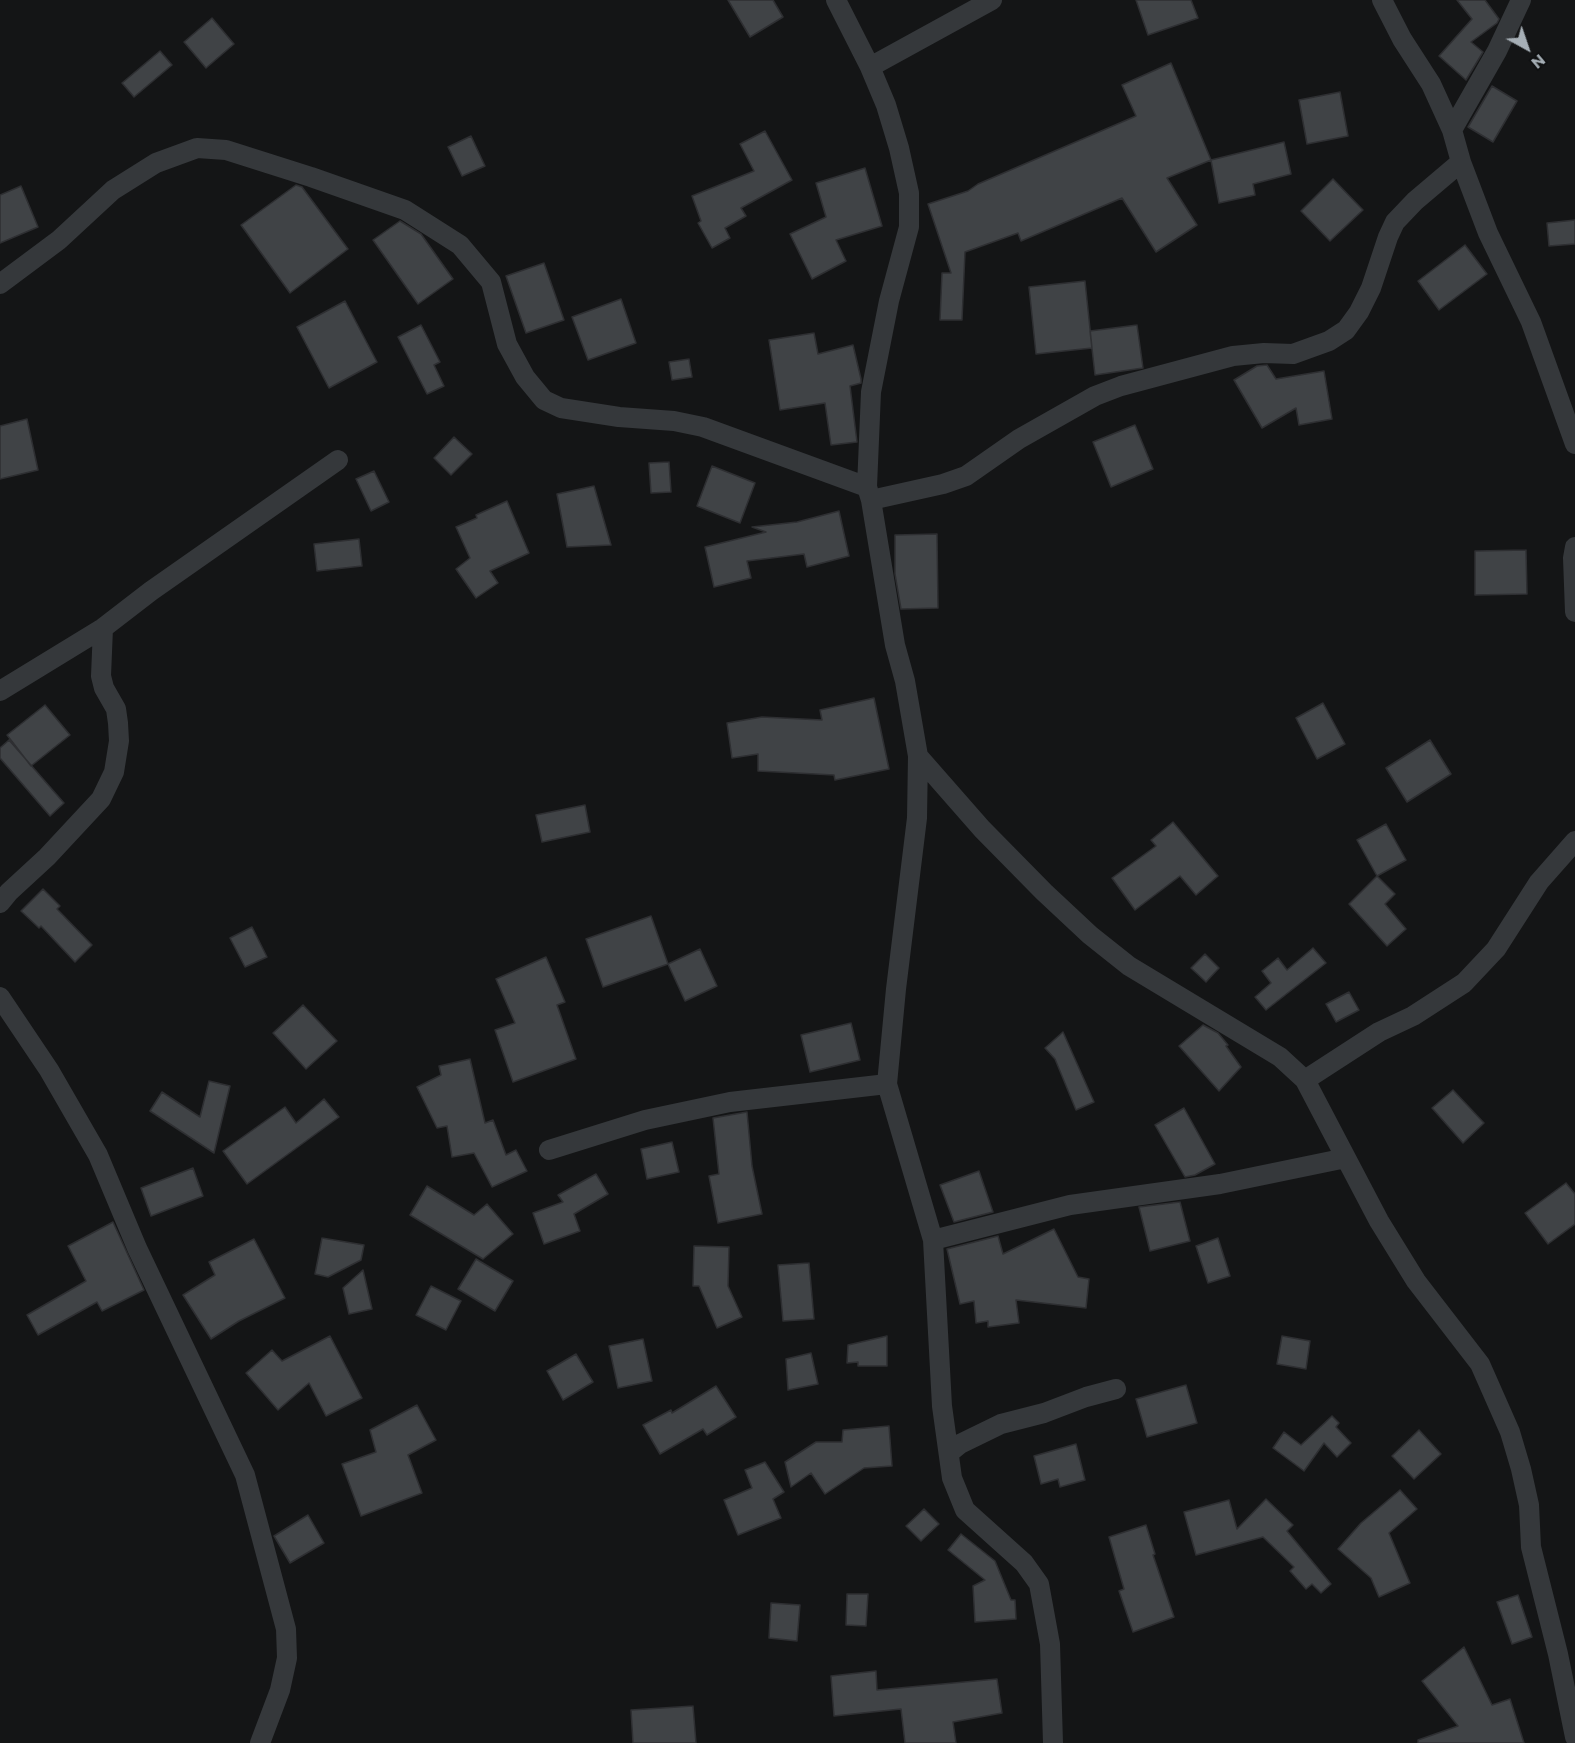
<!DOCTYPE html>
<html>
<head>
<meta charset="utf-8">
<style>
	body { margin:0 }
	#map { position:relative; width:1575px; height:1743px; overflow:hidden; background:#141516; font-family:Commissioner,sans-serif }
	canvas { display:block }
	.north { position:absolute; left:1497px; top:18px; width:60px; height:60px; -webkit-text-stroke:4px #0f1011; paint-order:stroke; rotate:140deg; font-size:16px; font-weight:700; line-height:24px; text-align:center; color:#a6afb6 }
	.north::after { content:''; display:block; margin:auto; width:21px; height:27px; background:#a6afb6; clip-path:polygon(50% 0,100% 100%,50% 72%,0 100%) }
</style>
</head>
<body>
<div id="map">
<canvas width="1575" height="1743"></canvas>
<div class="north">N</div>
</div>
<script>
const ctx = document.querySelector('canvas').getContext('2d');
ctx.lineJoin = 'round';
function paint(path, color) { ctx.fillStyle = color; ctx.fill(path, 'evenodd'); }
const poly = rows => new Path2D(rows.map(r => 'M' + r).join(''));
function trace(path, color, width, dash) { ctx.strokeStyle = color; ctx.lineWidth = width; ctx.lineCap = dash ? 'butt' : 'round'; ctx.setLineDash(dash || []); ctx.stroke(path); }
const building = poly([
	[728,0,773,0,783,17,750,37,728,0],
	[1136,0,1191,0,1198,18,1148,35,1136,0],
	[1457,0,1485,0,1499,19,1497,23,1471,42,1483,52,1466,80,1439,56,1472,19,1457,0],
	[212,18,234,44,206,68,184,42,212,18],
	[160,51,172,65,134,97,122,83,160,51],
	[1171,63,1211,160,1167,178,1197,225,1156,252,1122,198,1021,241,1018,233,965,252,962,320,940,320,942,273,951,273,928,204,968,191,978,184,1136,116,1122,85,1171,63],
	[1492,86,1517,101,1493,142,1468,127,1492,86],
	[1340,92,1348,136,1307,144,1299,100,1340,92],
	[765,131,792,180,741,208,746,216,725,228,730,238,712,248,698,223,701,221,692,196,754,171,740,144,765,131],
	[471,136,485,166,462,176,448,147,471,136],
	[1284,142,1291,174,1253,184,1255,195,1219,203,1211,160,1284,142],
	[865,168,882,226,836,240,846,261,812,279,790,234,826,217,816,183,865,168],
	[1333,179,1363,210,1330,241,1301,211,1333,179],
	[296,185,302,187,348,249,290,293,241,225,296,185],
	[21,186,38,227,0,243,0,195,21,186],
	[1575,220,1575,244,1549,246,1547,223,1575,220],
	[400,221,421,234,453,279,418,304,373,240,400,221],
	[1465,245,1487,274,1439,310,1418,281,1465,245],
	[544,263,564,320,526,333,506,276,544,263],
	[1085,281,1092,348,1036,354,1029,287,1085,281],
	[621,299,636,343,588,360,572,317,621,299],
	[345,301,377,362,329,388,297,327,345,301],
	[421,325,440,362,434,365,444,386,427,394,398,337,421,325],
	[1137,325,1143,368,1095,375,1090,331,1137,325],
	[814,333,818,354,853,345,861,379,861,383,850,386,857,442,831,445,825,403,780,410,769,340,814,333],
	[689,359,692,377,672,380,669,362,689,359],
	[1267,365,1276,379,1324,371,1332,419,1299,425,1296,408,1262,428,1234,380,1257,366,1267,365],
	[27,419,38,470,0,479,0,426,27,419],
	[1135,425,1153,469,1111,487,1093,442,1135,425],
	[454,437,472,454,451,475,434,458,454,437],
	[669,462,671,492,651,493,649,463,669,462],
	[712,466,755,483,740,523,697,506,712,466],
	[374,471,389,502,371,511,356,479,374,471],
	[594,486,611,545,567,547,557,494,594,486],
	[507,501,529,553,490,571,498,583,476,598,456,569,470,558,456,527,477,518,476,515,507,501],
	[839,511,849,556,807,567,804,554,747,561,751,578,714,587,705,547,766,532,752,527,797,522,839,511],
	[937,534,938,608,901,609,895,574,895,535,937,534],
	[359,539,362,566,317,571,314,544,359,539],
	[1526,550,1527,594,1475,595,1475,551,1526,550],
	[874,698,889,769,835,780,834,775,758,771,758,754,732,758,727,723,762,717,822,720,820,710,874,698],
	[1323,703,1345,744,1317,759,1296,718,1323,703],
	[45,705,70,735,31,766,7,735,45,705],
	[9,740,64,803,50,816,0,758,0,748,9,740],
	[1430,740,1451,774,1407,802,1386,768,1430,740],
	[585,805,590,832,542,842,536,815,585,805],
	[1173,822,1218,876,1196,895,1180,876,1135,910,1112,878,1156,846,1151,840,1173,822],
	[1386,824,1406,860,1377,876,1357,840,1386,824],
	[1377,876,1395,894,1385,904,1406,929,1387,946,1349,904,1377,876],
	[43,889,60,906,57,909,92,945,75,962,41,926,39,928,21,911,43,889],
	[651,916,668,964,603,987,586,939,651,916],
	[252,927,267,957,245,967,230,938,252,927],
	[1313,948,1326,963,1266,1010,1255,997,1271,983,1262,971,1278,958,1287,970,1313,948],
	[700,949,717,986,685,1001,668,964,700,949],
	[1205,954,1219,968,1206,982,1191,968,1205,954],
	[546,957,565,1002,557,1005,576,1059,513,1082,495,1030,515,1023,496,979,546,957],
	[1349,992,1359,1010,1336,1022,1326,1004,1349,992],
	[303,1005,337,1041,306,1069,273,1033,303,1005],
	[851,1023,860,1060,810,1072,801,1035,851,1023],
	[1203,1025,1218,1033,1228,1045,1226,1046,1241,1067,1219,1091,1179,1046,1203,1025],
	[1063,1032,1094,1102,1076,1110,1055,1059,1045,1048,1063,1032],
	[470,1059,485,1123,493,1120,506,1155,516,1150,527,1171,492,1187,474,1153,452,1157,447,1126,437,1128,417,1087,441,1075,439,1066,470,1059],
	[209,1081,230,1086,214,1153,150,1111,162,1092,200,1117,209,1081],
	[1453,1090,1484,1123,1463,1143,1432,1108,1453,1090],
	[324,1099,339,1117,247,1184,223,1151,285,1107,296,1123,324,1099],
	[1184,1108,1215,1164,1195,1175,1185,1177,1155,1125,1184,1108],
	[747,1112,752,1166,762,1214,718,1223,709,1176,719,1174,713,1118,747,1112],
	[672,1142,679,1172,647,1179,641,1149,672,1142],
	[193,1168,203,1196,151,1216,141,1188,193,1168],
	[979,1171,993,1212,954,1222,940,1185,979,1171],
	[596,1174,608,1194,574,1214,580,1231,544,1244,533,1213,563,1202,558,1195,596,1174],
	[1566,1183,1575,1194,1575,1224,1548,1244,1525,1213,1566,1183],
	[427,1186,474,1215,487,1204,513,1234,483,1259,410,1215,427,1186],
	[1180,1202,1190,1241,1150,1251,1139,1207,1180,1202],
	[113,1222,144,1290,102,1311,97,1302,38,1335,27,1315,86,1281,68,1246,113,1222],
	[1054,1229,1078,1277,1089,1279,1086,1308,1016,1300,1019,1323,988,1327,988,1321,976,1323,974,1301,960,1304,947,1249,998,1236,1003,1254,1054,1229],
	[322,1238,364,1245,361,1260,328,1277,315,1274,322,1238],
	[1218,1238,1230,1276,1208,1283,1196,1246,1218,1238],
	[254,1239,285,1298,239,1321,211,1339,183,1295,215,1275,209,1262,254,1239],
	[694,1246,729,1247,728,1286,742,1317,717,1328,699,1286,693,1286,694,1246],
	[476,1259,513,1281,495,1311,458,1289,476,1259],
	[809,1263,814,1319,783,1321,778,1265,809,1263],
	[363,1270,372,1309,349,1314,343,1288,363,1270],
	[431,1286,461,1301,446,1330,416,1315,431,1286],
	[330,1336,362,1398,326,1416,309,1383,278,1410,246,1373,272,1350,282,1361,330,1336],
	[887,1336,887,1366,858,1366,858,1362,847,1363,848,1345,887,1336],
	[1282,1336,1310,1341,1306,1369,1277,1364,1282,1336],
	[643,1339,652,1381,618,1388,609,1346,643,1339],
	[811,1353,818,1384,788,1390,786,1359,811,1353],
	[576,1354,593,1382,563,1400,547,1371,576,1354],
	[1186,1385,1197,1423,1147,1437,1136,1399,1186,1385],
	[716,1386,736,1417,707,1435,703,1429,660,1454,643,1425,671,1410,672,1413,716,1386],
	[417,1405,436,1440,408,1455,422,1493,361,1516,342,1464,376,1452,370,1430,417,1405],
	[1332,1416,1339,1423,1336,1427,1351,1443,1337,1457,1324,1443,1304,1471,1273,1448,1284,1432,1301,1445,1332,1416],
	[889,1426,892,1466,864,1468,825,1494,811,1473,791,1487,785,1462,816,1442,842,1442,843,1430,889,1426],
	[1419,1430,1441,1454,1414,1479,1392,1456,1419,1430],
	[1076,1444,1085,1480,1060,1487,1058,1479,1041,1484,1034,1456,1076,1444],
	[765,1462,784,1492,773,1499,781,1518,738,1535,724,1500,752,1488,745,1470,765,1462],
	[1400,1490,1417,1509,1389,1533,1410,1583,1379,1597,1371,1578,1338,1549,1361,1523,1400,1490],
	[1266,1499,1293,1525,1287,1531,1331,1584,1321,1593,1312,1584,1306,1589,1290,1571,1294,1567,1263,1537,1196,1555,1184,1512,1229,1500,1237,1529,1266,1499],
	[924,1509,939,1524,921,1541,906,1526,924,1509],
	[308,1515,324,1543,290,1563,274,1536,308,1515],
	[1146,1525,1155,1554,1153,1555,1174,1617,1133,1632,1119,1591,1124,1589,1109,1537,1146,1525],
	[961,1534,995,1561,1011,1600,1015,1600,1016,1619,975,1622,973,1586,985,1580,948,1550,961,1534],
	[847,1594,868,1594,866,1626,846,1625,847,1594],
	[1518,1595,1532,1637,1512,1644,1497,1602,1518,1595],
	[771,1603,800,1605,797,1641,769,1638,771,1603],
	[1464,1647,1492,1705,1510,1699,1524,1743,1418,1743,1418,1740,1458,1726,1422,1681,1464,1647],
	[876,1671,877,1690,997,1679,1002,1713,953,1722,956,1743,905,1743,901,1709,834,1716,831,1676,876,1671],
	[693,1706,696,1743,633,1743,631,1710,693,1706]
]);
paint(building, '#404346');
trace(building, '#2e2f32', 1.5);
trace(poly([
	[836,0,870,67,886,105,899,148,909,193,909,227,889,301,871,392,867,487,871,500,895,645,905,681,918,756,917,818,896,989,887,1084,933,1240,942,1406,952,1478,965,1510,1024,1563,1039,1584,1050,1644,1053,1743],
	[1382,0,1402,39,1431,84,1452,130,1461,162,1488,233,1531,322,1575,444],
	[870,67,992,0],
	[1452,130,1497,51,1521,0],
	[0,284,59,240,113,190,156,163,197,148,226,150,311,177,405,210,460,245,491,282,507,344,525,377,544,400,561,408,619,417,674,421,703,427,867,487],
	[871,500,943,484,966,476,1019,439,1095,396,1121,386,1233,356,1264,353,1293,354,1329,341,1346,330,1359,312,1371,288,1388,237,1395,222,1415,201,1461,162],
	[1575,547,1573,558,1575,612],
	[0,691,103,628,151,591,338,460],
	[918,756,982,829,1044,892,1090,935,1129,966,1280,1057,1305,1080,1379,1221,1416,1281,1480,1364,1510,1432,1521,1469,1529,1505,1531,1547,1558,1654,1575,1737],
	[0,903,9,892,47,857,101,799,114,772,119,741,118,723,116,709,104,688,101,676,103,628],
	[0,997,49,1070,98,1155,137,1248,245,1475,286,1629,287,1658,280,1690,260,1743],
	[1305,1080,1379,1032,1413,1016,1464,983,1496,949,1539,882,1575,841],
	[549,1150,645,1120,730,1102,887,1084],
	[933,1240,1070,1205,1220,1184,1346,1158],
	[949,1453,960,1444,1001,1424,1044,1413,1086,1397,1116,1389]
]), '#35383b', 20);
</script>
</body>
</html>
